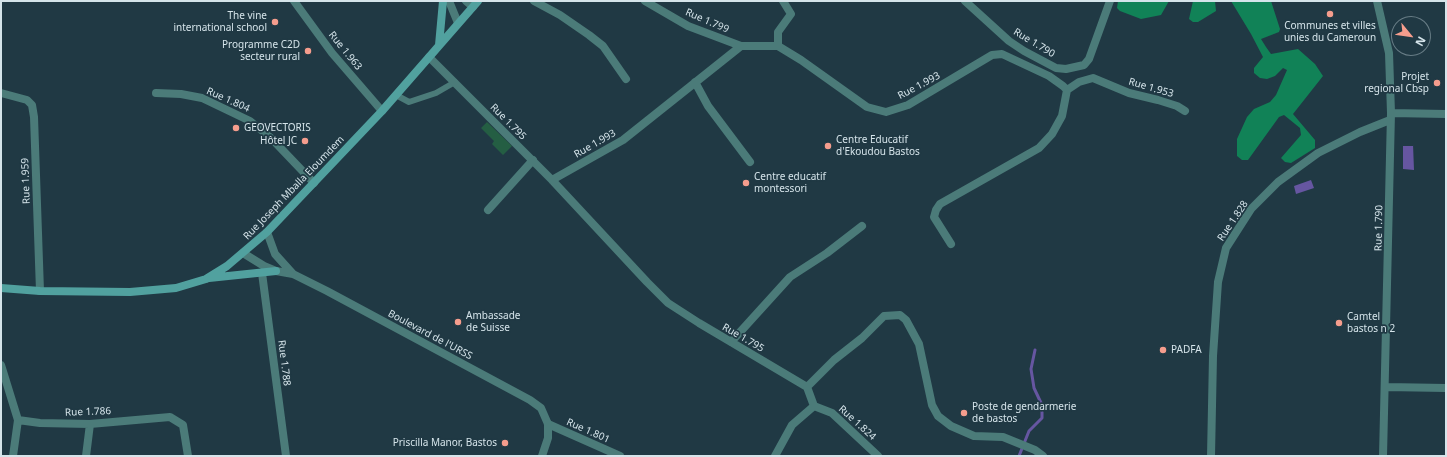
<!DOCTYPE html>
<html>
<head>
<meta charset="utf-8">
<style>
	body { margin:0 }
	#map { position:relative; width:1447px; height:457px; overflow:hidden; background:#203944; font-family:"Noto Sans",sans-serif }
	canvas { display:block }
	.frame { position:absolute; inset:0; border:2px solid #d5e4ea; pointer-events:none }
	.north { position:absolute; left:1391px; top:16px; width:40px; height:40px; box-sizing:border-box; background:#203944; border:1px solid #687d86; border-radius:50%; rotate:119deg; font-size:11px; font-weight:700; line-height:16px; text-align:center; color:#d5e4ea }
	.north::after { content:''; display:block; margin:auto; width:14px; height:18px; background:#f59d8d; clip-path:polygon(50% 0,100% 100%,50% 72%,0 100%) }
</style>
</head>
<body>
<div id="map">
<canvas width="1447" height="457"></canvas>
<div class="frame"></div>
<div class="north">N</div>
</div>
<script>
const ctx = document.querySelector('canvas').getContext('2d');
ctx.lineJoin = 'round';
function paint(path, color) { ctx.fillStyle = color; ctx.fill(path, 'evenodd'); }
const poly = rows => new Path2D(rows.map(r => 'M' + r).join(''));
function trace(path, color, width, dash) { ctx.strokeStyle = color; ctx.lineWidth = width; ctx.lineCap = dash ? 'butt' : 'round'; ctx.setLineDash(dash || []); ctx.stroke(path); }
function label(font, color, halo, rows, align = 'center') {
  ctx.font = font + ' "Noto Sans",sans-serif'; ctx.lineWidth = 3.5; ctx.setLineDash([]); ctx.textBaseline = 'middle'; ctx.strokeStyle = halo; ctx.fillStyle = color; for (const [text, x, y, turn = 0] of rows) {
    ctx.save(); ctx.translate(x, y); ctx.rotate((+turn || 0) * Math.PI / 180); ctx.textAlign = isNaN(turn) ? turn : align; if (halo) ctx.strokeText(text, 0, 0); ctx.fillText(text, 0, 0); ctx.restore();
  }
}
paint(poly([
	[487,122,512,146,503,155,492,144,494,141,481,128]
]), '#245e43');
paint(poly([
	[1118,1,1169,1,1161,15,1141,19,1120,11,1117,8],
	[1193,1,1215,1,1216,11,1198,22,1193,22,1189,19],
	[1231,1,1271,1,1280,29,1279,32,1261,39,1266,47,1271,54,1298,49,1315,64,1323,76,1293,114,1315,140,1315,148,1291,163,1285,162,1281,158,1301,135,1300,128,1284,115,1279,117,1248,160,1242,160,1237,156,1237,139,1247,117,1254,109,1270,102,1276,95,1287,70,1283,68,1275,76,1267,79,1260,78,1254,73,1254,68,1263,57,1251,34]
]), '#118257');
paint(poly([
	[1413,144,1414,170,1403,169,1403,146,1413,146],
	[1311,180,1314,188,1296,194,1294,186]
]), '#6656a1');
trace(poly([
	[1019,456,1029,431,1042,418,1042,405,1034,388,1031,369,1035,350]
]), '#6656a1', 3);
trace(poly([
	[396,95,409,102,436,93,455,82]
]), '#4b7b79', 6);
trace(poly([
	[294,1,332,53,382,111],
	[534,1,560,15,589,35,603,46,626,79],
	[645,1,688,26,741,46],
	[965,1,1009,41,1024,51,1056,68,1066,69,1084,65,1089,59,1110,1],
	[1377,1,1389,53,1391,113,1383,456],
	[778,46,778,32,791,14,783,1],
	[429,57,552,180,647,282,668,303,699,323,807,387,834,360,862,338,884,316,900,315,906,320,919,344,932,405,938,416,951,426,974,436,1003,437,1035,450,1043,456],
	[695,82,708,106,750,162],
	[1067,90,1079,82,1093,78,1129,93,1158,100,1177,106,1185,111],
	[1,93,27,100,32,105,34,117,40,291],
	[156,93,181,94,202,98,250,121,271,138,314,183],
	[1391,113,1446,114],
	[552,180,623,140,741,46,778,46,801,60,867,107,886,112,908,105,992,55,1002,54,1049,76,1063,86,1067,90,1062,116,1052,134,1039,148,940,204,936,210,934,217,951,244],
	[488,210,533,160],
	[262,273,286,456],
	[731,342,790,277,827,253,862,226],
	[1,365,18,420,40,423,90,424,170,417,183,425,188,456],
	[807,387,814,406],
	[1386,387,1446,388],
	[548,424,620,456],
	[13,456,18,420],
	[86,456,90,424],
	[775,456,792,425,814,406,832,413,878,456],
	[1211,456,1213,356,1218,282,1226,248,1251,209,1278,182,1318,153,1360,132,1390,120]
]), '#4b7b79', 8);
trace(poly([
	[449,1,458,23],
	[466,1,473,7],
	[267,232,275,254,293,274],
	[243,253,264,266,276,271,293,274,327,291,530,400,541,408,548,424,548,438,542,456]
]), '#4b7b79', 8);
trace(poly([
	[439,45,443,1],
	[209,278,276,271],
	[1,288,40,291,130,292,176,288,206,279,227,266,267,232,382,111,478,1]
]), '#51a19f', 8);
for (const [x, y, r, color] of [
	[1330,14,4,"#f59d8d"],
	[275,22,4,"#f59d8d"],
	[308,51,4,"#f59d8d"],
	[1437,83,4,"#f59d8d"],
	[236,128,4,"#f59d8d"],
	[305,141,4,"#f59d8d"],
	[828,146,4,"#f59d8d"],
	[746,183,4,"#f59d8d"],
	[458,322,4,"#f59d8d"],
	[1339,323,4,"#f59d8d"],
	[1163,350,4,"#f59d8d"],
	[964,413,4,"#f59d8d"],
	[505,443,4,"#f59d8d"]
]) { const dot = new Path2D(); dot.arc(x, y, r, 0, 2 * Math.PI); ctx.fillStyle = color; ctx.fill(dot); trace(dot, '#203944', 1.5); }
label('10px', '#d5e4ea', '#203944', [
	["The vine",267,16,"right"],
	["international school",267,28,"right"],
	["Communes et villes",1330,26,"center"],
	["unies du Cameroun",1330,38,"center"],
	["Programme C2D",300,45,"right"],
	["secteur rural",300,57,"right"],
	["Projet",1429,77,"right"],
	["regional Cbsp",1429,89,"right"],
	["GEOVECTORIS",244,128],
	["Centre Educatif",836,140],
	["d'Ekoudou Bastos",836,152],
	["Hôtel JC",297,141,"right"],
	["Centre educatif",754,177],
	["montessori",754,189],
	["Ambassade",466,316],
	["de Suisse",466,328],
	["Camtel",1347,317],
	["bastos n 2",1347,329],
	["PADFA",1171,350],
	["Poste de gendarmerie",972,407],
	["de bastos",972,419],
	["Priscilla Manor, Bastos",497,443,"right"]
], 'left');
label('10px', '#d5e4ea', '#203944', [
	["Rue 1.799",707,21,23],
	["Rue 1.790",1034,43,31],
	["Rue 1.963",345,51,51],
	["Rue 1.993",919,86,-28],
	["Rue 1.953",1151,88,16],
	["Rue 1.804",228,100,24],
	["Rue 1.795",508,122,45],
	["Rue 1.993",595,144,-30],
	["Rue 1.959",26,181,-92],
	["Rue Joseph Mballa Eloumdem",294,188,-46],
	["Rue 1.828",1233,221,-56],
	["Rue 1.790",1379,228,-89],
	["Boulevard de l'URSS",430,335,28],
	["Rue 1.795",743,338,30],
	["Rue 1.788",284,363,83],
	["Rue 1.786",88,412,-2],
	["Rue 1.824",857,423,42],
	["Rue 1.801",588,431,24]
]);
</script>
</body>
</html>
